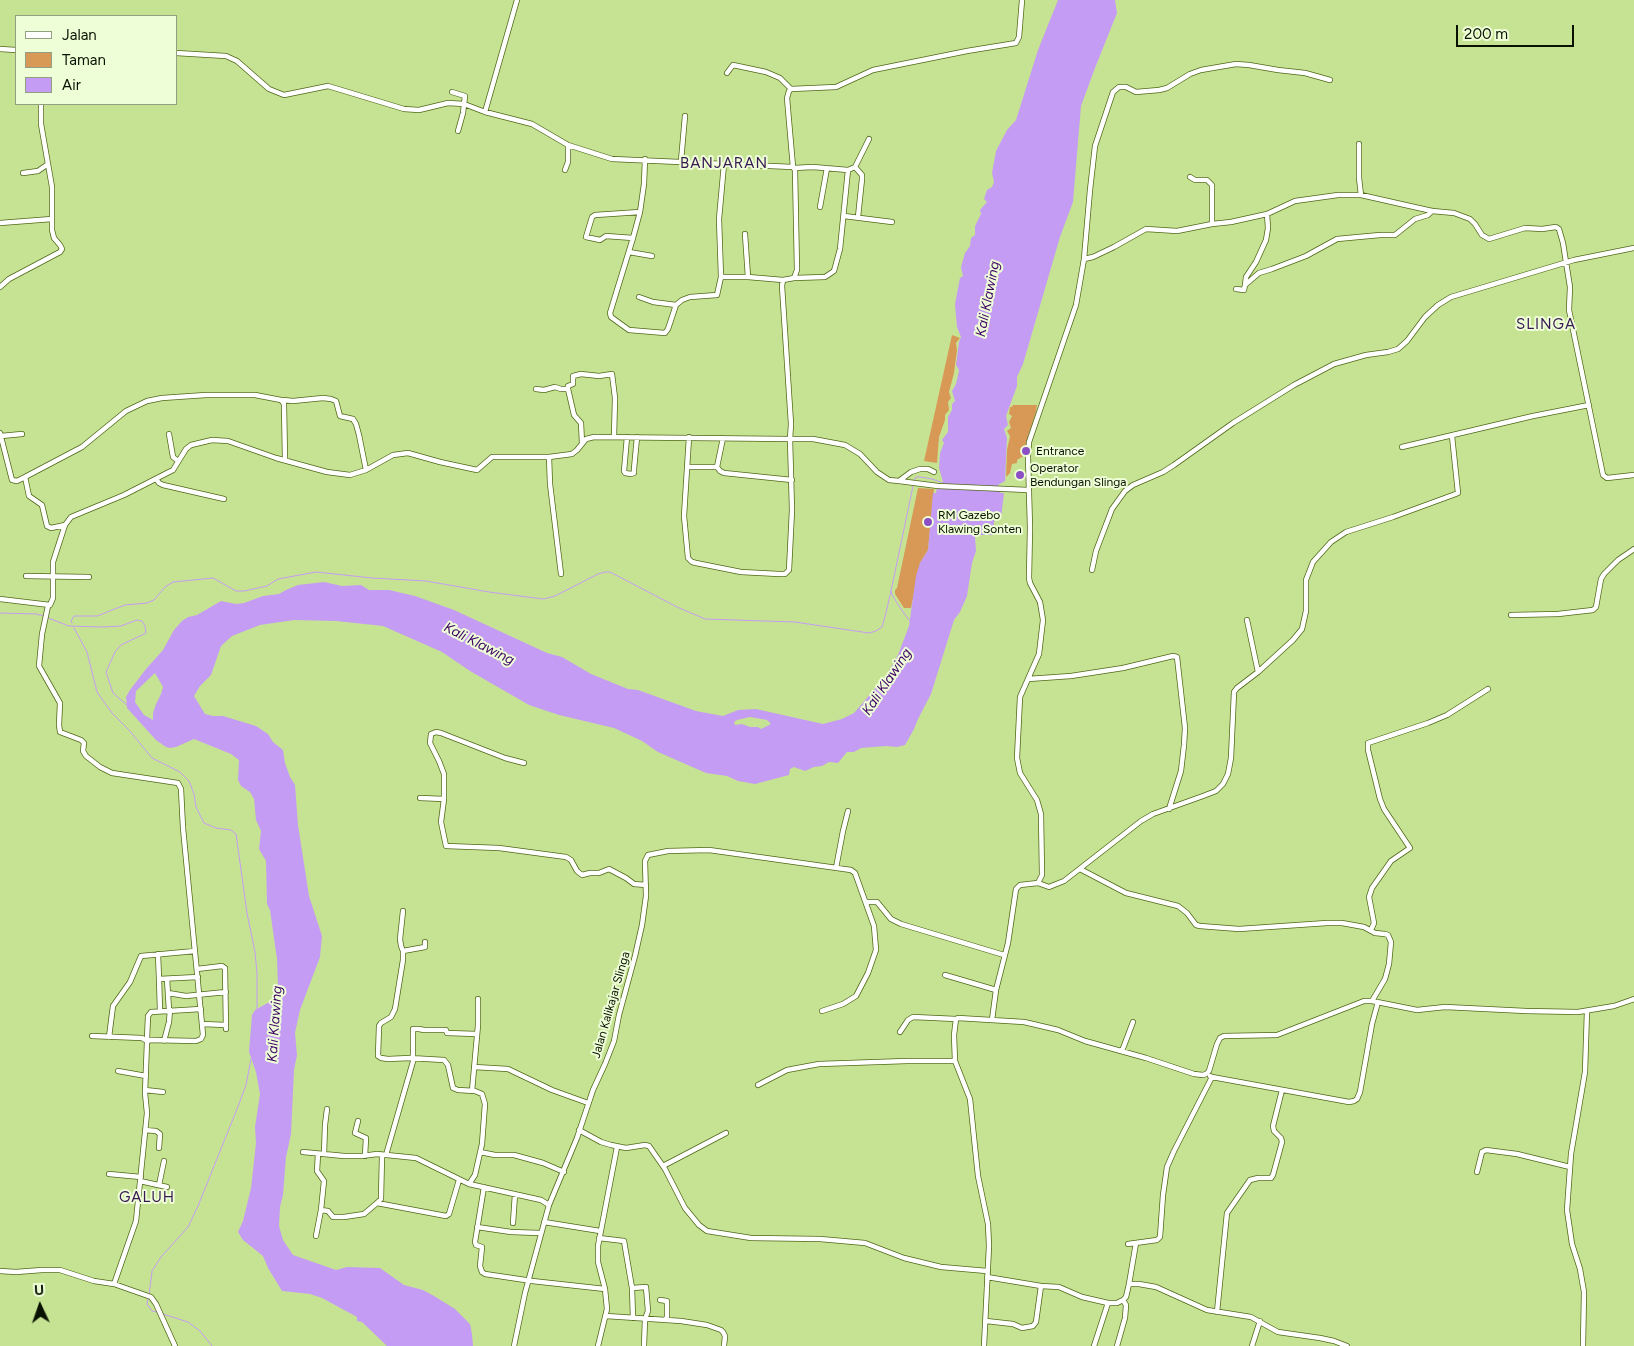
<!DOCTYPE html>
<html>
<head>
<meta charset="utf-8">
<style>
	body { margin:0 }
	#map { position:relative; width:1634px; height:1346px; overflow:hidden; background:#c6e394; font-family:Figtree,sans-serif }
	canvas { display:block }
	.legend { position:absolute; left:15px; top:15px; width:162px; height:90px; box-sizing:border-box; background:#eefed7; border:1px solid #92a081; margin:0; padding:6px 9px; list-style:none; font-size:15px; color:#091200 }
	.legend li { display:flex; align-items:center; gap:10px; height:25px }
	.legend b { width:25px; border:1px solid #92a081 }
	.north { position:absolute; left:15px; top:1281px; width:50px; height:50px; -webkit-text-stroke:4px #eefed7; paint-order:stroke; rotate:357deg; font-size:14px; font-weight:700; line-height:20px; text-align:center; color:#091200 }
	.north::after { content:''; display:block; margin:auto; width:18px; height:22px; background:#091200; clip-path:polygon(50% 0,100% 100%,50% 72%,0 100%) }
	.scale { position:absolute; left:1456px; top:25px; width:118px; height:22px; box-sizing:border-box; border:2px solid #091200; border-top:0; padding-left:6px; font-size:15px; line-height:18px; white-space:nowrap; color:#091200; -webkit-text-stroke:4px #eefed7; paint-order:stroke }
</style>
</head>
<body>
<div id="map">
<canvas width="1634" height="1346"></canvas>
<ul class="legend">
<li><b style="height:6px;background:#fff"></b>Jalan</li>
<li><b style="height:14px;background:#d89856"></b>Taman</li>
<li><b style="height:14px;background:#c59cf3"></b>Air</li>
</ul>
<div class="north">U</div>
<div class="scale">200 m</div>
</div>
<script>
const ctx = document.querySelector('canvas').getContext('2d');
ctx.lineJoin = 'round';
function paint(path, color) { ctx.fillStyle = color; ctx.fill(path, 'evenodd'); }
const poly = rows => new Path2D(rows.map(r => 'M' + r).join(''));
function trace(path, color, width, dash) { ctx.strokeStyle = color; ctx.lineWidth = width; ctx.lineCap = dash ? 'butt' : 'round'; ctx.setLineDash(dash || []); ctx.stroke(path); }
function label(font, color, halo, rows, align = 'center') {
  ctx.font = font + ' Figtree,sans-serif'; ctx.lineWidth = 4; ctx.setLineDash([]); ctx.textBaseline = 'middle'; ctx.strokeStyle = halo; ctx.fillStyle = color; for (const [text, x, y, turn = 0] of rows) {
    ctx.save(); ctx.translate(x, y); ctx.rotate((+turn || 0) * Math.PI / 180); ctx.textAlign = isNaN(turn) ? turn : align; if (halo) ctx.strokeText(text, 0, 0); ctx.fillText(text, 0, 0); ctx.restore();
  }
}
paint(poly([
	[952,335,960,338,956,343,957,350,954,373,949,392,951,398,948,402,949,410,945,415,945,420,939,437,937,463,924,461],
	[1013,405,1037,405,1036,412,1028,436,1028,448,1025,455,1017,460,1017,463,1012,464,1010,473,1006,477,1007,450,1010,436,1007,431,1011,428,1009,422,1012,416,1009,414,1010,407,1012,407],
	[918,488,934,489,928,550,920,563,911,608,904,608,895,594,895,590,897,588]
]), '#d89856');
paint(poly([
	[1058,0,1115,0,1117,13,1095,68,1081,106,1073,202,1060,237,1023,364,1017,377,1017,386,1006,416,1008,425,1004,429,1007,438,1005,481,998,485,1001,489,1000,493,1004,493,1001,518,996,517,994,522,993,535,979,535,975,537,976,551,972,563,967,596,960,612,954,620,931,694,918,719,914,729,905,745,897,747,886,746,861,748,854,752,847,752,838,763,829,762,822,766,814,767,805,771,794,767,790,769,789,775,755,784,738,781,727,776,706,773,658,752,642,741,614,728,559,715,529,705,470,671,442,652,383,626,336,621,294,620,260,625,232,636,221,646,211,675,200,686,194,696,205,714,213,716,223,716,256,726,268,734,273,742,283,750,285,763,290,777,295,785,298,825,309,896,322,936,320,957,300,1010,295,1033,297,1055,294,1070,291,1134,286,1157,283,1195,280,1207,279,1226,283,1240,293,1255,336,1270,347,1267,380,1268,404,1285,423,1290,434,1296,455,1309,470,1324,472,1334,473,1346,387,1346,362,1322,357,1321,357,1317,322,1298,310,1294,282,1291,268,1268,263,1256,243,1240,238,1232,243,1221,251,1188,256,1143,255,1127,260,1094,256,1072,249,1052,252,1015,255,1010,273,1000,278,987,277,959,270,910,267,904,266,861,259,849,261,831,256,820,254,799,250,792,241,786,238,780,239,760,231,754,194,739,176,747,170,748,166,747,156,740,127,708,126,697,130,690,146,669,163,650,174,630,182,621,188,617,197,615,221,601,236,604,244,603,263,596,279,594,286,590,298,585,324,582,342,586,361,585,369,590,389,590,415,596,454,610,547,653,562,657,591,674,628,689,638,690,696,711,723,716,738,710,756,709,823,724,842,719,854,713,886,676,898,655,909,626,916,576,920,563,928,550,933,493,936,493,937,487,943,487,943,482,939,468,940,453,944,443,942,440,948,432,948,417,952,410,952,404,955,401,952,391,956,384,958,375,959,370,956,365,959,342,961,337,957,327,955,304,960,278,963,276,961,267,965,253,970,246,971,238,975,235,975,226,981,214,980,210,987,202,984,199,987,190,992,187,994,182,992,173,996,151,1007,130,1016,120,1038,50],
	[155,673,163,687,161,694,156,704,153,713,153,720,144,715,135,702,136,691],
	[750,717,767,720,771,724,761,729,758,727,750,727,742,724,735,725,734,722,737,720]
]), '#c59cf3');
trace(poly([
	[913,482,916,477,920,477,932,479,943,483],
	[0,613,36,614,44,616],
	[48,618,69,626,102,627,121,626,137,620,142,621,145,626,146,633,121,645,115,652,106,672,113,693,128,706],
	[910,621,903,612,892,595,891,591,913,486],
	[72,623,71,621,74,616,97,616,125,605,147,603,154,600,165,587,173,582,213,578,236,591,244,591,267,586,278,579,316,572,372,578,426,581,489,592,543,599,555,596,598,574,605,572,610,572,677,607,705,619,795,622,869,633,876,631,882,627,885,617,891,591],
	[74,628,87,652,97,692,112,713,129,730,152,758,180,772,189,781,194,794,196,807,204,823,216,828,231,830,236,834,247,913,255,952,257,973,257,1010],
	[149,1295,152,1271,161,1257,188,1227,198,1206,239,1104,246,1085,251,1059],
	[148,1299,147,1304,152,1311,157,1312],
	[163,1314,188,1322,200,1331,212,1346]
]), '#c59cf3', 1);
const minor = poly([
	[0,49,16,50],
	[727,73,733,65,766,72,780,78,791,89],
	[452,92,465,96,463,113,458,131],
	[485,112,517,0],
	[1359,144,1359,178,1361,195],
	[681,161,685,116],
	[793,167,787,98,789,91,791,89,836,87,873,70,967,51,1016,43,1019,37,1022,0],
	[855,167,862,175,862,179,858,217],
	[794,168,813,167,848,170,855,167,869,139],
	[565,170,568,162,568,145],
	[23,173,38,171,48,164],
	[1190,177,1195,180,1207,180,1212,185,1212,224],
	[820,207,827,168],
	[640,212,595,215,592,217,586,237,600,240,606,236,633,238,640,212,644,184,645,159],
	[844,216,892,222],
	[0,223,52,219],
	[745,234,748,277],
	[633,238,610,313,611,317,629,330,665,333,668,329,676,305,682,300,690,297,717,295,721,277,748,277,783,280],
	[629,252,652,256],
	[1084,259,1093,257,1114,247,1146,229,1177,231,1212,224,1231,222,1267,214,1295,201,1338,195,1361,195,1432,211,1454,213,1470,219,1475,224,1482,235,1489,239,1525,228,1542,229,1556,227,1559,229,1563,243,1566,262,1570,287,1569,310,1603,475,1607,478,1634,475],
	[721,277,719,219,724,164],
	[794,278,825,277,834,271,840,249,848,170],
	[1245,285,1246,277,1256,262,1266,240,1268,228,1267,214],
	[0,287,9,279,60,252,62,249,60,245,54,238,52,230,52,187,41,124,41,104],
	[1236,289,1244,290,1245,285,1259,273,1272,269,1306,256,1337,239,1380,235,1395,235,1415,219,1428,215,1432,211],
	[639,297,653,302,676,305],
	[536,389,544,390,555,387,561,389,568,389,568,386,573,384,573,376,581,374,599,376,612,374,615,398,614,437],
	[568,389,574,415,581,423,582,443],
	[283,400,293,401,323,398,331,399,336,401,340,416,353,419,356,424,359,435,366,470],
	[0,433,12,480,17,481,25,477],
	[169,434,173,457,178,461],
	[1,436,22,434],
	[627,437,624,471,625,473,631,474,634,473,634,469,637,437],
	[689,437,684,516,688,558,692,562,696,563,741,572,779,574,785,574,789,570,792,510,790,439,813,439,845,445,860,454,877,472,889,480,899,481,911,472,920,469,928,469,934,472],
	[1402,447,1533,416,1589,405],
	[549,457,550,484,561,574],
	[687,467,717,467,723,438],
	[717,467,720,471,724,473,792,480],
	[156,479,159,483,163,485,224,499],
	[899,481,938,486,1028,490],
	[65,525,51,528,47,526,42,505,29,496,25,477,82,447,126,411,147,401,162,398,206,395,255,395,281,400,284,404,285,460],
	[1092,570,1096,551,1112,509,1125,491,1133,485,1163,472,1174,465,1233,423,1294,385,1334,364,1366,355,1388,352,1398,349,1407,341,1425,317,1438,305,1451,297,1574,260,1634,248],
	[26,576,89,577],
	[0,599,50,605,53,598,53,562,65,525,71,517,124,495,173,470,186,449,191,445,212,440,228,441,276,458,327,472,350,475,366,470,393,455,408,453,440,462,477,470,492,457,549,457,572,454,577,450,586,439,594,437,790,439,791,424,782,286,783,280,794,278,797,270,795,170,793,167,612,159,568,145,532,124,485,112,464,104,448,103,419,110,404,109,328,86,284,95,269,89,237,61,226,56,176,53],
	[48,606,42,634,39,666,60,703,59,725,60,732,81,740,84,743,83,751,86,756,100,767,112,773,178,783,181,789,183,828,203,1035,201,1039,196,1041,150,1040,147,1042,145,1093,147,1113,136,1221,114,1284],
	[1511,615,1558,614,1593,610,1596,607,1601,579,1604,574,1618,560,1634,549],
	[1247,620,1258,672],
	[1028,679,1071,676,1123,668,1173,656,1177,657,1185,728,1184,745,1181,771,1169,809],
	[524,763,505,758,441,733,436,732,431,734,430,743,439,761,444,774,444,799,441,822,446,846,499,848,566,857,571,860,577,871,582,875,590,873,599,873,609,869,626,878,634,884,646,885],
	[420,798,444,799],
	[836,868,843,831,848,811],
	[1080,869,1126,893,1178,906,1187,913,1196,925,1200,926,1239,929,1327,923,1342,923,1364,927,1375,933,1385,934,1388,935,1391,942,1389,964,1385,979,1372,1001],
	[1038,883,1049,887,1064,881,1141,821,1153,814,1203,796,1216,791,1223,784,1228,774,1231,758,1234,692,1237,688,1258,672,1293,640,1302,629,1306,611,1306,580,1313,562,1331,542,1346,532,1393,517,1453,495,1458,493,1452,436],
	[866,902,877,902,891,919,901,924,1004,955],
	[403,911,400,939,401,946,403,951,403,960,395,1009,391,1017,381,1023,379,1026,378,1056,381,1058,388,1059,410,1058,444,1060,448,1065,453,1088,458,1090,475,1091,482,1094,485,1104,482,1144,475,1175,469,1184],
	[1371,930,1374,923,1369,897,1372,888,1391,861,1410,848,1384,809,1380,799,1368,750,1368,743,1428,723,1447,715,1488,689],
	[403,951,425,947,425,942],
	[158,954,159,979],
	[197,969,222,966,225,968,226,1029],
	[945,975,996,990],
	[167,979,169,1010],
	[168,993,186,996,226,992],
	[160,1011,159,979,198,977],
	[992,1020,996,990,1008,943,1016,889,1020,885,1038,883,1042,875,1041,814,1037,800,1020,773,1017,758,1020,697,1039,654,1043,620,1040,602,1030,583,1029,578,1030,528,1028,456,1029,442,1076,305,1084,259,1090,190,1095,146,1113,92,1119,87,1126,87,1136,92,1159,90,1167,88,1190,74,1201,70,1236,64,1249,65,1278,70,1305,73,1330,80],
	[202,1024,226,1025],
	[900,1032,908,1020,913,1017,956,1019],
	[92,1036,142,1038,147,1041],
	[109,1037,113,1006,130,982,141,956,195,951],
	[147,1039,148,1016,151,1012,201,1009],
	[164,1041,169,1022,170,1010],
	[1122,1051,1133,1022],
	[413,1058,413,1029,419,1029,424,1030,446,1030,447,1033,477,1034],
	[474,1067,508,1069,552,1090,588,1103],
	[118,1071,146,1076],
	[1212,1077,1349,1102,1354,1101,1357,1099,1360,1092,1372,1024,1378,1002],
	[758,1085,787,1070,819,1064,907,1061,955,1061],
	[145,1090,163,1092],
	[472,1091,478,1025,478,999],
	[358,1121,355,1133,366,1138,365,1156],
	[145,1130,156,1131,160,1134,159,1148],
	[579,1130,601,1142,611,1145,626,1148,645,1145,649,1146,665,1169,685,1208,699,1225,707,1231,751,1238,820,1239,865,1243,904,1258,941,1267,987,1271],
	[303,1152,344,1156,362,1156,377,1154,416,1158,469,1184,541,1200,549,1205],
	[480,1152,495,1155,514,1155,543,1163,564,1172],
	[324,1154,325,1125,327,1109],
	[386,1155,414,1058],
	[663,1166,726,1133],
	[1477,1172,1482,1152,1486,1150,1517,1154,1570,1167],
	[109,1174,141,1177],
	[140,1181,167,1187],
	[159,1185,164,1161],
	[484,1187,475,1242,476,1245,482,1247,480,1266,482,1272,485,1274,532,1281,605,1289],
	[377,1203,446,1216,449,1214,459,1180],
	[321,1210,328,1211,333,1217,344,1217,364,1214,377,1203,381,1199,382,1155],
	[544,1222,600,1231],
	[513,1223,515,1194],
	[477,1227,511,1232,540,1233],
	[316,1236,321,1210,324,1181,317,1171,318,1154],
	[599,1238,624,1241,632,1288,633,1318],
	[1128,1244,1157,1240,1160,1237,1163,1195,1167,1167,1174,1151,1212,1077,1210,1076],
	[0,1271,16,1272,42,1270,60,1270,94,1281,114,1284,151,1297,156,1304,175,1346],
	[987,1277,1041,1286,1059,1287,1082,1297,1108,1303,1117,1303,1123,1300,1126,1297,1129,1284,1139,1284,1156,1287,1207,1310,1251,1317,1278,1332,1320,1338,1334,1341,1347,1346],
	[1129,1284,1136,1243],
	[632,1288,646,1287,648,1311,645,1319,644,1346],
	[660,1300,667,1301,667,1317,666,1319],
	[1217,1312,1227,1213,1250,1180,1258,1178,1271,1178,1273,1175,1282,1142,1281,1138,1274,1131,1273,1126,1282,1090],
	[606,1316,681,1321,707,1325,721,1330,723,1332,725,1336,724,1346],
	[986,1321,1013,1324,1022,1328,1033,1326,1036,1322,1041,1286],
	[514,1346,525,1293,549,1205,577,1138,593,1090,605,1064,614,1041,619,1015,635,956,642,925,646,896,645,861,648,855,668,851,709,850,851,870,855,873,874,926,876,950,868,973,856,996,843,1004,822,1011],
	[598,1346,607,1309,605,1289,598,1262,598,1246,617,1147],
	[984,1346,989,1246,988,1224,978,1176,970,1099,955,1061,954,1035,956,1019,958,1018,1024,1022,1037,1025,1058,1030,1085,1041,1146,1058,1194,1074,1203,1075,1206,1074,1209,1071,1217,1044,1220,1038,1224,1036,1277,1035,1364,1001,1372,1001,1417,1010,1445,1007,1526,1011,1578,1012,1614,1006,1634,999],
	[1094,1346,1108,1303],
	[1117,1346,1125,1318,1126,1305,1123,1300],
	[1252,1346,1260,1321],
	[1583,1346,1584,1292,1580,1269,1572,1244,1567,1210,1571,1154,1585,1072,1587,1011]
]);
trace(minor, '#506718', 6);
trace(minor, '#fff', 4.5);
for (const [x, y, r, color] of [
	[1026,451,5,"#8c4fc5"],
	[1020,475,5,"#8c4fc5"],
	[928,522,5,"#8c4fc5"]
]) { const dot = new Path2D(); dot.arc(x, y, r, 0, 2 * Math.PI); ctx.fillStyle = color; ctx.fill(dot); trace(dot, '#eefed7', 2); }
label('12px', '#091200', '#eefed7', [
	["Entrance",1036,451],
	["Operator",1030,468],
	["Bendungan Slinga",1030,482],
	["RM Gazebo",938,515],
	["Klawing Sonten",938,529]
], 'left');
label('12px', '#091200', '#eefed7', [
	["Jalan Kalikajar Slinga",611,1005,-74]
]);
label('italic 14px', '#3d0065', '#eefed7', [
	["Kali Klawing",988,299,-79],
	["Kali Klawing",479,644,27],
	["Kali Klawing",887,682,-56],
	["Kali Klawing",275,1024,-86]
]);
ctx.letterSpacing = '1px';
label('15px', '#371952', '#eefed7', [
	["BANJARAN",724,164],
	["SLINGA",1546,325],
	["GALUH",147,1198]
]);
ctx.letterSpacing = '0px';
</script>
</body>
</html>
